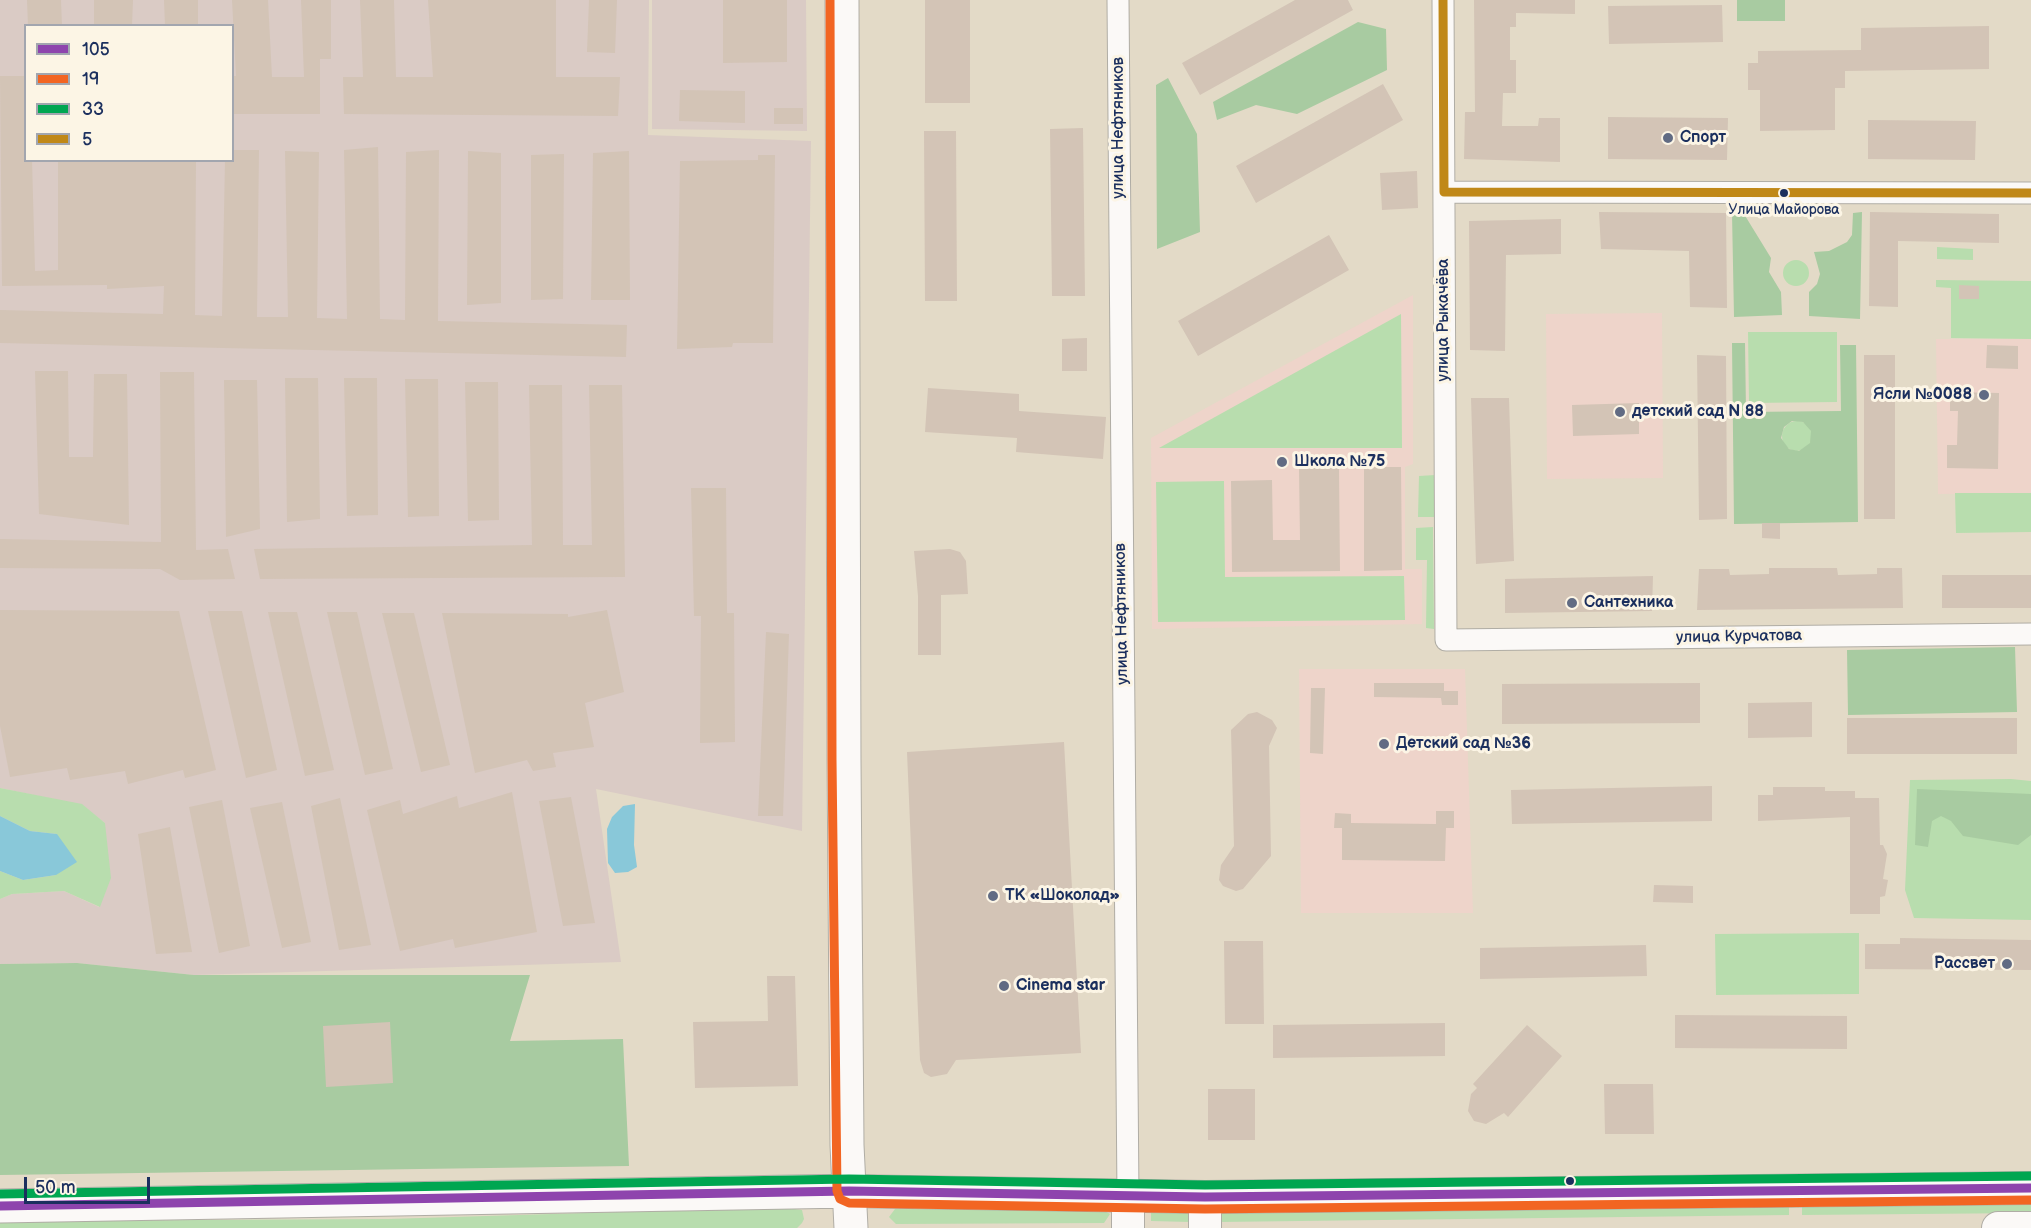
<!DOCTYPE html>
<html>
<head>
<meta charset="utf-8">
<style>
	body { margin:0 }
	#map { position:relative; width:2031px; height:1228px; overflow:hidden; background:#e3dac7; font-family:"Balsamiq Sans",sans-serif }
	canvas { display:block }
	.legend { position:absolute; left:24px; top:24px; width:210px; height:138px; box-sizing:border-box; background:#fcf5e5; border:2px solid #a2a6af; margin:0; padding:8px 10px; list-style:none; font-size:18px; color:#1b2f5e }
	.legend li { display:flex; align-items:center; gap:12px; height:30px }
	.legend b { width:30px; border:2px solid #a2a6af }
	.scale { position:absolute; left:24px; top:1177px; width:126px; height:27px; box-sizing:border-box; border:3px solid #1b2f5e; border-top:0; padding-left:8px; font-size:18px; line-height:21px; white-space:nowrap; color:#1b2f5e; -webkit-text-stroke:4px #fcf5e5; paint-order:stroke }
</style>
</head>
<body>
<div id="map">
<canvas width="2031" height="1228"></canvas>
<ul class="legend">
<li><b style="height:8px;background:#8e44ad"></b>105</li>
<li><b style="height:8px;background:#f26522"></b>19</li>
<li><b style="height:8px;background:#00a651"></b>33</li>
<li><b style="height:8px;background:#c08818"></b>5</li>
</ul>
<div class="scale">50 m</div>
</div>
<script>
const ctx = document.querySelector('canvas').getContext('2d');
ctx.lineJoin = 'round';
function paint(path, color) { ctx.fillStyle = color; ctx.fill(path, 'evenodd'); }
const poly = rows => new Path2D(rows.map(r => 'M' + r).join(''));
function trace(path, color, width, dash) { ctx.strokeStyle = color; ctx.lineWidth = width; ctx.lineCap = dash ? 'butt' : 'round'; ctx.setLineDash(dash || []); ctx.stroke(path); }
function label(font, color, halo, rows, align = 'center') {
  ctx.font = font + ' "Balsamiq Sans",sans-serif'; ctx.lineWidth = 6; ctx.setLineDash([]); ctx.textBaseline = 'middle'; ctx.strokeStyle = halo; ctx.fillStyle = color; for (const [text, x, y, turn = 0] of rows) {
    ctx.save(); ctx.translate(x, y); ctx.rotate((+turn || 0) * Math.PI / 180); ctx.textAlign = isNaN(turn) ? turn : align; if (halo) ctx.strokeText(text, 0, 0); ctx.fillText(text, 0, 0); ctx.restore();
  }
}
paint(poly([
	[1413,295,1413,464,1405,467,1405,569,1422,569,1422,624,1152,629,1151,438],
	[1662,313,1663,478,1547,479,1546,314],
	[1936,339,2031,339,2031,493,1938,494],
	[1299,669,1465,669,1473,913,1301,913]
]), '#eed4ca');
paint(poly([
	[0,0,649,0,648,135,811,141,802,831,596,789,621,962,194,975,77,963,0,964,0,899,12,894,64,891,99,907,105,823,82,805,0,788],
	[26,26,232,26,232,160,26,160],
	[652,0,806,0,807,131,652,129]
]), '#dacbc5');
paint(poly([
	[1937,247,1973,249,1973,260,1937,259],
	'1783 273a13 13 0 1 1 26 0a13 13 0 1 1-26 0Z',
	[1936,280,2031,281,2031,339,1951,338,1951,288,1936,287],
	[1401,314,1402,448,1159,448],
	[1748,332,1837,332,1837,402,1749,403],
	'1782 436a15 15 0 1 1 30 0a15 15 0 1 1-30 0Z',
	[1435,475,1435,517,1418,517,1419,476],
	[1224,481,1225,577,1404,576,1405,620,1158,622,1156,482],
	[1955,493,2031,493,2031,532,1956,533],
	[1433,527,1434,629,1426,628,1427,560,1416,560,1416,528],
	[2011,779,2031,781,2031,920,1914,918,1905,890,1910,780],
	[0,788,82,804,105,823,111,878,100,907,64,891,12,894,0,899,0,871,23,880,56,875,57,834,30,831,0,816],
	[1859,933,1859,994,1716,995,1715,934],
	[2031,1203,2031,1213,1802,1215,1802,1205],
	[1789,1205,1789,1215,1219,1222,1219,1212],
	[780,1207,802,1210,804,1219,802,1223,797,1228,0,1228,0,1221,388,1219],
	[895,1209,1103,1210,1110,1214,1104,1223,896,1224,889,1217],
	[1151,1212,1190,1212,1190,1222,1151,1221]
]), '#b8ddae');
paint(poly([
	[1737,0,1785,0,1785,21,1737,21],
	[1358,22,1386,29,1387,70,1297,114,1256,105,1217,120,1213,102],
	[1168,78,1197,134,1200,232,1157,249,1156,85],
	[1862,212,1860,319,1809,316,1809,292,1817,284,1820,274,1814,252,1829,251,1847,242,1852,235,1853,213],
	[1732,213,1744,214,1771,258,1769,272,1781,292,1782,315,1734,317],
	[1732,343,1745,343,1746,412,1841,411,1840,345,1856,345,1858,522,1734,524],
	[1792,421,1803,422,1811,431,1810,443,1799,451,1789,449,1781,438,1784,427],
	[2015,647,2017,712,1848,715,1847,650],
	[1917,789,2031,794,2031,835,2018,845,1963,836,1951,821,1941,816,1932,821,1928,847,1915,845],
	[77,963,194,975,530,975,510,1041,623,1039,629,1166,0,1175,0,964]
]), '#a8cba1');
paint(poly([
	[635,804,634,845,637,867,628,872,615,873,608,863,607,829,612,817,623,806],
	[0,816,30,831,57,834,77,862,56,875,23,880,0,871]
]), '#89c8d9');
paint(poly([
	[27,0,61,0,62,26,28,26],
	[94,0,133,0,132,26,94,26],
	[164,0,198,0,198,26,165,26],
	[232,0,268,0,272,77,304,77,301,0,331,0,331,59,320,59,320,114,232,114,232,76,236,76],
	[360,0,394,0,396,77,433,77,428,0,556,0,556,77,620,77,618,116,344,114,343,77,363,77],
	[589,0,617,0,615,53,587,52],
	[723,0,787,0,787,62,723,63],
	[925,0,970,0,970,103,925,103],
	[1295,0,1348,0,1353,10,1200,95,1182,63],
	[1474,0,1575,0,1575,14,1516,13,1516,27,1510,27,1510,60,1516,60,1516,93,1503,93,1502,126,1538,126,1539,118,1560,118,1560,162,1464,159,1465,112,1475,112],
	[1722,5,1723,42,1609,44,1608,6],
	[1989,26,1989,69,1845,71,1845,88,1835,88,1835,130,1760,131,1760,90,1748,90,1748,63,1758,63,1758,51,1861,50,1861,28],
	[0,76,26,76,26,160,32,160,35,271,58,270,58,160,196,160,195,315,222,316,225,160,232,160,232,150,259,150,257,317,288,317,285,151,319,152,317,318,347,319,344,150,378,147,380,319,405,320,406,152,439,150,438,321,627,325,626,357,0,343,0,310,163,314,164,286,107,289,107,285,2,286],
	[1383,84,1403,120,1256,203,1236,166],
	[680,90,745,91,745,123,679,121],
	[774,108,803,108,803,124,774,124],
	[1608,117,1728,118,1727,160,1608,159],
	[1868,120,1976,121,1975,160,1868,159],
	[1083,128,1085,296,1052,296,1050,129],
	[924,131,956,131,957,301,925,301],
	[468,151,501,153,501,303,467,305],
	[629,151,630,300,591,300,593,153],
	[564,154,563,299,531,300,531,155],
	[758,155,775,155,773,343,733,343,732,347,677,349,680,161,758,160],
	[1417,171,1418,208,1382,210,1380,173],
	[1599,212,1726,213,1727,308,1690,307,1689,251,1601,249],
	[1870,212,1999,214,1999,243,1898,241,1898,307,1869,306],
	[1561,219,1561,254,1506,255,1505,351,1470,350,1469,221],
	[1329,235,1349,270,1198,356,1178,321],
	[1959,285,1979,286,1979,299,1959,299],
	[1087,338,1087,371,1062,371,1062,339],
	[1987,345,2018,346,2018,369,1986,368],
	[1697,355,1726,356,1727,519,1699,520],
	[1864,355,1895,355,1895,519,1864,519],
	[35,371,68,371,69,457,93,457,94,374,127,374,129,525,39,514],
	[160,372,194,372,196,550,228,549,235,579,180,580,160,569,0,568,0,539,161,542],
	[285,378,318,378,320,519,287,522],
	[344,378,377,378,378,515,347,516],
	[405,379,438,379,439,516,408,517],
	[224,380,257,380,260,529,226,537],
	[465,382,498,382,499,520,468,521],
	[529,385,562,385,563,545,592,545,589,385,622,385,625,577,260,579,254,549,532,545],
	[928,388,1019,394,1019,411,1106,417,1103,459,1016,452,1017,438,925,432],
	[1950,392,1999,393,1998,469,1947,468,1947,445,1957,445,1958,411,1950,411],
	[1471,398,1509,398,1514,561,1476,564],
	[1639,403,1639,434,1573,436,1572,405],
	[1299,467,1339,467,1340,571,1232,572,1231,481,1272,480,1273,540,1300,540],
	[1364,467,1401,467,1402,570,1364,571],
	[691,488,726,488,727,613,734,613,735,742,700,743,701,616,694,616],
	[1762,523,1780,523,1780,539,1762,538],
	[950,549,960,552,966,561,968,594,941,595,941,655,918,655,918,596,914,551],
	[1769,568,1837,568,1838,575,1877,574,1877,568,1902,568,1903,608,1697,610,1699,569,1729,569,1730,575,1769,574],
	[1942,575,2031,575,2031,608,1942,608],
	[1653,576,1652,611,1505,613,1505,579],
	[0,610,179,611,216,770,185,778,183,770,128,784,125,771,70,780,67,768,10,777,0,726],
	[607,610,624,692,585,703,594,747,553,753,556,767,533,771,527,760,475,773,442,613,568,614,568,617],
	[208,611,242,611,277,770,246,778],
	[268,612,297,612,334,770,305,776],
	[327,612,357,612,393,769,365,775],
	[382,613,414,613,450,765,421,772],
	[766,632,789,634,783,816,758,816],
	[1374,683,1444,683,1444,691,1458,691,1458,705,1442,705,1441,698,1374,697],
	[1700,683,1700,723,1502,724,1502,684],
	[1311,688,1325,688,1323,754,1310,753],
	[1812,702,1812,737,1748,738,1748,703],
	[1257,712,1272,720,1277,728,1269,746,1271,856,1243,889,1236,891,1223,886,1219,880,1221,865,1234,846,1231,730,1248,714],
	[1847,718,2017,718,2017,754,1847,754],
	[1064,742,1081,1053,956,1060,947,1074,931,1077,924,1073,920,1060,907,752],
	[1712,786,1712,821,1512,824,1511,790],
	[1773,787,1825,787,1825,791,1855,791,1855,798,1879,798,1880,845,1883,845,1887,854,1883,879,1888,880,1885,896,1880,897,1880,914,1850,914,1850,817,1758,821,1758,795,1773,795],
	[512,792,537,932,455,948,453,939,400,951,367,810,400,800,403,814,457,796,459,808],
	[571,797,595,923,563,926,539,801],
	[340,798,371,945,339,950,311,806],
	[222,800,250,946,219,953,189,807],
	[282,802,311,942,282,948,250,808],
	[1436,811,1454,811,1454,828,1446,828,1445,861,1342,860,1342,828,1334,828,1335,813,1351,814,1351,823,1436,824],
	[170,827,192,952,156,954,138,834],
	[1654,885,1693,886,1693,903,1653,902],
	[1900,938,2031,940,2031,970,1865,969,1865,944,1900,944],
	[1224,941,1263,941,1264,1024,1225,1024],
	[1646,945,1647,976,1480,979,1480,948],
	[767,976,795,976,798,1086,695,1088,693,1022,768,1021],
	[1675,1015,1847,1016,1847,1049,1675,1048],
	[390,1022,393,1083,326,1087,323,1026],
	[1445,1023,1445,1056,1273,1058,1273,1025],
	[1527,1025,1562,1056,1508,1117,1504,1113,1486,1124,1474,1121,1468,1111,1471,1094,1477,1088,1473,1084],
	[1604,1084,1653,1084,1654,1134,1605,1134],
	[1208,1089,1255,1089,1255,1140,1208,1140]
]), '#d3c4b6');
const street = poly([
	[1118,0,1128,1196],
	[1443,0,1446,640,2031,634],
	[1444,192,2031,193]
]);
const primary = poly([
	[849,1191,1205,1197,2031,1188],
	[1205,1197,1205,1228],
	[1128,1228,1128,1196],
	[1998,1228,2031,1228]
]);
const highway = poly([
	[842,0,844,760,847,1145,851,1228],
	[0,1206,849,1191]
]);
trace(street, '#b0ada5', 23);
trace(primary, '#b0ada5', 34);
trace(highway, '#b0ada5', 35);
trace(street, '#fbf9f7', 21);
trace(primary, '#fbf9f7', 32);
trace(highway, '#fbf9f7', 33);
trace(poly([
	[0,1206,849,1191,1205,1197,2031,1188]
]), '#8e44ad', 9);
trace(poly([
	[830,0,832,760,837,1191,840,1199,849,1203,1205,1209,2031,1200]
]), '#f26522', 9);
trace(poly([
	[0,1194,849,1179,1205,1185,2031,1176]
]), '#00a651', 9);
trace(poly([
	[1443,0,1444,192,2031,193]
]), '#c08818', 9);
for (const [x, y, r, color] of [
	[1668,138,6,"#616b83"],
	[1784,193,5,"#1b2f5e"],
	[1984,395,6,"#616b83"],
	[1620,412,6,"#616b83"],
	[1282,462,6,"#616b83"],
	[1572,603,6,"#616b83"],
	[1384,744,6,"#616b83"],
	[993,896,6,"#616b83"],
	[2007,964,6,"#616b83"],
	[1004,986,6,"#616b83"],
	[1570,1181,5,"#1b2f5e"]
]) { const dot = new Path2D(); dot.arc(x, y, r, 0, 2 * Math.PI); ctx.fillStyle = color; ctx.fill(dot); trace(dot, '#fcf5e5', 2); }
label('14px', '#1b2f5e', '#fcf5e5', [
	["Улица Майорова",1784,210]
]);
label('16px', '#1b2f5e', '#fcf5e5', [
	["улица Нефтяников",1119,128,-90],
	["улица Рыкачёва",1444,320,-90],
	["улица Нефтяников",1122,614,-91],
	["улица Курчатова",1739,637,-1]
]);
label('bold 16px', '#1b2f5e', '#fcf5e5', [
	["Спорт",1680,138],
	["Ясли №0088",1972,395,"right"],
	["детский сад N 88",1632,412],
	["Школа №75",1294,462],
	["Сантехника",1584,603],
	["Детский сад №36",1396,744],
	["ТК «Шоколад»",1005,896],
	["Рассвет",1995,964,"right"],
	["Cinema star",1016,986]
], 'left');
</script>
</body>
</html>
